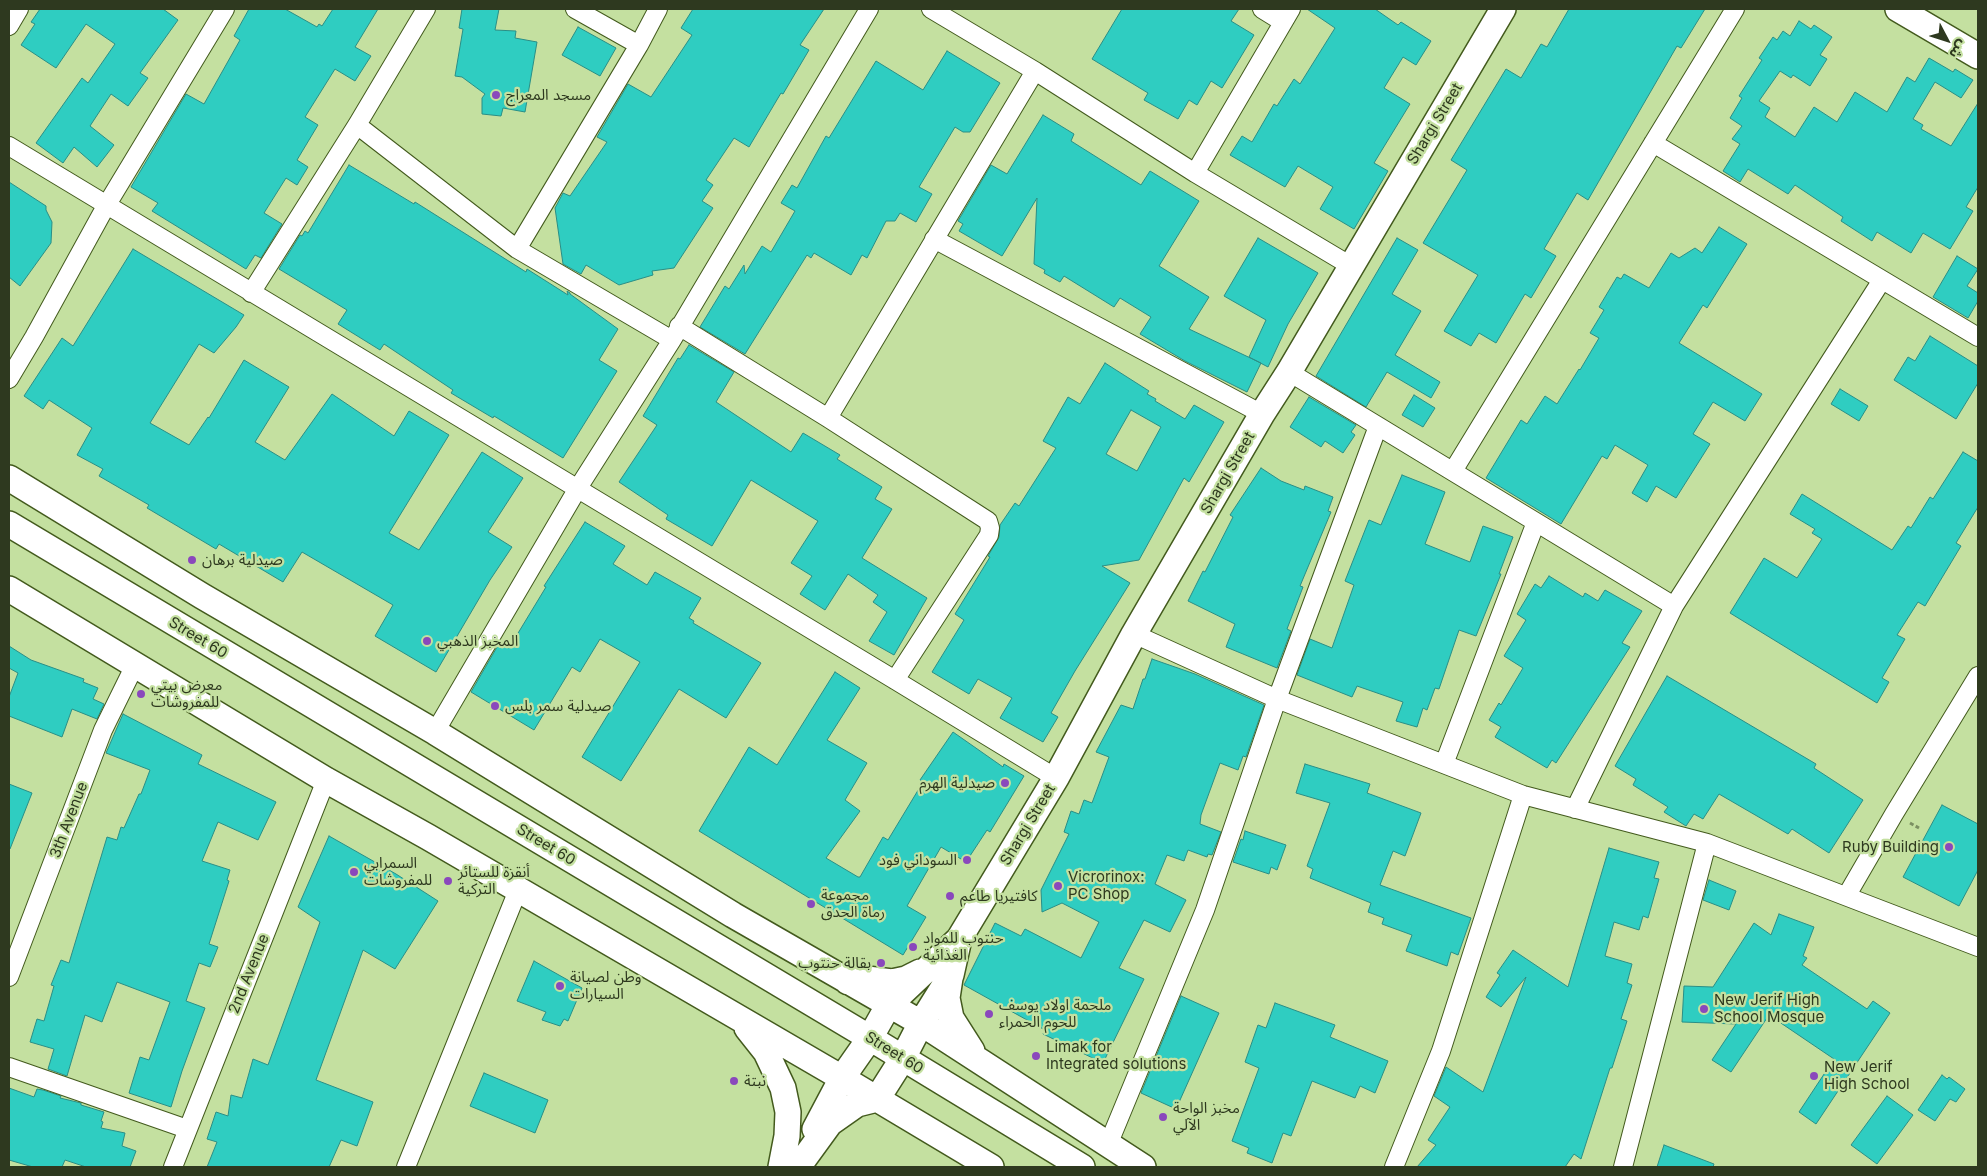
<!DOCTYPE html>
<html>
<head>
<meta charset="utf-8">
<style>
	body { margin:0 }
	#map { position:relative; width:1987px; height:1176px; overflow:hidden; background:#c4e0a0; font-family:Inter,"Noto Sans Arabic",sans-serif }
	canvas { display:block }
	.frame { position:absolute; inset:0; border:10px solid #2e391f; pointer-events:none }
	.north { position:absolute; left:1922px; top:15px; width:50px; height:50px; -webkit-text-stroke:4px #c4e0a0; paint-order:stroke; rotate:130deg; font-size:14px; font-weight:700; line-height:20px; text-align:center; color:#2e391f }
	.north::after { content:''; display:block; margin:auto; width:18px; height:22px; background:#2e391f; clip-path:polygon(50% 0,100% 100%,50% 72%,0 100%) }
</style>
</head>
<body>
<div id="map">
<canvas width="1987" height="1176"></canvas>
<div class="frame"></div>
<div class="north">ش</div>
</div>
<script>
const ctx = document.querySelector('canvas').getContext('2d');
ctx.lineJoin = 'round';
function paint(path, color) { ctx.fillStyle = color; ctx.fill(path, 'evenodd'); }
const poly = rows => new Path2D(rows.map(r => 'M' + r).join(''));
function trace(path, color, width, dash) { ctx.strokeStyle = color; ctx.lineWidth = width; ctx.lineCap = dash ? 'butt' : 'round'; ctx.setLineDash(dash || []); ctx.stroke(path); }
function label(font, color, halo, rows, align = 'center') {
  ctx.font = font + ' Inter,"Noto Sans Arabic",sans-serif'; ctx.lineWidth = 4.5; ctx.setLineDash([]); ctx.textBaseline = 'middle'; ctx.strokeStyle = halo; ctx.fillStyle = color; for (const [text, x, y, turn = 0] of rows) {
    ctx.save(); ctx.translate(x, y); ctx.rotate((+turn || 0) * Math.PI / 180); ctx.textAlign = isNaN(turn) ? turn : align; if (halo) ctx.strokeText(text, 0, 0); ctx.fillText(text, 0, 0); ctx.restore();
  }
}
const building = poly([
	[40,9,163,9,178,20,140,73,148,78,128,106,111,94,90,126,114,145,97,167,74,147,63,163,36,143,82,78,88,83,115,44,86,24,56,68,21,45,35,24,31,22,40,9],
	[249,9,285,9,317,27,319,24,322,26,333,9,378,9,355,47,371,56,355,81,335,69,305,117,318,125,297,160,308,167,297,185,286,178,264,213,282,224,261,258,255,255,246,269,152,211,158,203,131,187,186,94,204,104,240,40,234,36,249,9],
	[462,9,499,9,495,30,516,31,515,38,537,42,525,112,503,108,501,116,482,114,482,98,485,94,462,77,455,76,463,29,459,28,462,9],
	[693,9,824,9,800,45,809,50,783,94,781,93,749,147,734,138,706,180,713,185,702,201,713,208,674,268,652,271,653,275,619,285,586,265,581,274,563,264,555,208,563,193,570,196,607,142,597,137,628,84,651,97,692,35,681,28,693,9],
	[1122,9,1239,9,1231,21,1254,35,1222,88,1211,81,1197,105,1189,100,1178,119,1144,100,1148,93,1092,59,1122,9],
	[1307,9,1375,9,1398,25,1401,22,1431,41,1416,65,1403,57,1384,88,1410,104,1374,163,1388,171,1354,229,1320,209,1333,187,1298,166,1285,187,1230,155,1242,136,1252,142,1274,104,1277,106,1294,79,1300,84,1335,28,1307,9],
	[1569,9,1705,9,1681,48,1677,46,1588,200,1577,193,1544,249,1556,256,1531,298,1525,294,1496,343,1479,333,1471,346,1444,331,1478,275,1423,243,1467,170,1451,160,1506,69,1521,78,1541,44,1547,47,1569,9],
	[1799,21,1811,29,1814,25,1832,37,1820,55,1827,59,1810,86,1793,75,1791,78,1780,71,1759,101,1770,108,1765,117,1795,137,1814,107,1837,122,1855,92,1887,112,1907,77,1915,82,1929,58,1953,72,1955,69,1973,80,1961,98,1935,82,1913,119,1923,125,1921,129,1951,146,1978,103,1978,187,1966,207,1973,211,1950,249,1923,233,1911,253,1877,232,1872,241,1841,221,1843,217,1795,185,1788,194,1748,169,1740,182,1723,171,1740,144,1732,139,1742,126,1730,118,1742,98,1739,96,1762,60,1759,58,1773,37,1777,40,1783,31,1790,36,1799,21],
	[578,27,616,48,600,76,562,55,578,27],
	[947,51,1000,83,970,132,963,132,955,127,919,187,932,194,916,222,900,213,895,221,886,221,867,258,862,255,851,275,814,253,811,258,807,255,745,354,700,327,725,286,729,289,744,265,745,274,762,246,771,252,795,211,781,203,792,185,797,188,826,136,829,138,876,61,923,90,947,51],
	[1043,115,1074,134,1071,141,1141,185,1150,171,1199,201,1159,266,1209,297,1189,329,1261,363,1247,392,1185,361,1140,334,1151,317,1120,298,1114,307,1064,276,1060,282,1044,273,1045,270,1034,264,1037,198,1002,256,959,231,963,224,958,221,991,165,1007,174,1043,115],
	[349,165,414,204,415,202,526,272,527,269,568,295,567,291,570,293,570,294,618,329,599,360,617,371,563,458,494,416,493,418,451,393,453,390,384,344,380,350,338,324,347,310,279,269,300,235,302,236,305,231,308,233,349,165],
	[9,182,46,206,46,210,52,222,51,243,20,286,9,277,9,182],
	[1719,227,1747,244,1707,308,1703,305,1679,343,1762,394,1745,421,1713,402,1693,434,1710,444,1676,498,1656,486,1647,502,1632,493,1648,465,1615,445,1607,459,1602,456,1561,524,1486,478,1521,420,1527,424,1545,396,1557,404,1579,369,1580,370,1599,338,1590,333,1604,310,1599,307,1617,277,1621,279,1624,274,1649,288,1671,253,1679,258,1695,248,1702,253,1719,227],
	[1258,238,1318,273,1288,324,1268,367,1249,357,1266,320,1224,296,1258,238],
	[1397,238,1418,250,1392,294,1421,311,1395,355,1440,382,1431,398,1387,372,1366,407,1316,376,1397,238],
	[133,249,244,315,236,327,214,353,199,344,150,423,189,445,208,417,209,418,244,360,289,387,255,442,285,460,332,394,394,436,409,411,449,435,389,533,419,550,482,452,523,478,488,532,512,547,490,580,436,672,375,636,393,605,302,552,283,582,219,544,216,549,147,508,149,505,99,476,103,469,77,455,92,428,49,400,43,409,24,396,62,338,73,346,133,249],
	[1957,256,1978,269,1967,286,1978,293,1978,301,1968,318,1933,297,1957,256],
	[1930,336,1978,366,1978,383,1956,419,1894,380,1908,357,1915,361,1930,336],
	[689,345,734,372,716,402,791,452,803,433,840,455,837,459,882,487,875,499,892,509,862,558,927,598,894,655,869,641,887,612,873,602,878,595,848,574,825,610,800,594,812,576,791,563,818,521,751,480,712,546,666,519,668,515,619,482,657,425,643,416,678,358,680,359,689,345],
	[1105,363,1149,391,1147,394,1156,399,1155,401,1185,419,1194,405,1224,422,1189,482,1184,478,1139,560,1102,566,1130,583,1075,671,1051,713,1058,717,1043,742,1000,718,1012,698,978,679,969,694,932,672,964,620,955,614,990,557,988,556,999,537,1000,525,1015,503,1019,506,1056,448,1043,441,1068,397,1080,404,1105,363],
	[1131,410,1161,427,1137,471,1106,454,1131,410],
	[1840,389,1868,406,1859,421,1831,404,1840,389],
	[1414,395,1435,408,1423,427,1402,415,1414,395],
	[1309,397,1356,425,1351,432,1355,435,1343,453,1325,441,1321,447,1290,427,1309,397],
	[1963,452,1978,461,1978,507,1956,543,1961,546,1925,606,1918,602,1897,635,1905,639,1882,678,1889,682,1877,703,1730,613,1764,558,1797,578,1822,539,1812,533,1815,529,1790,514,1802,494,1892,550,1908,526,1911,528,1930,497,1933,499,1963,452],
	[1261,468,1281,481,1304,490,1305,486,1333,497,1328,511,1331,512,1300,586,1303,587,1287,629,1291,631,1277,668,1226,647,1235,624,1188,601,1203,571,1205,572,1233,517,1230,515,1261,468],
	[1402,475,1445,492,1425,544,1470,562,1483,526,1513,537,1499,574,1501,574,1476,636,1459,630,1439,689,1435,688,1427,710,1423,708,1417,727,1396,721,1403,702,1357,686,1352,697,1297,675,1310,639,1332,648,1354,585,1345,581,1369,520,1381,525,1402,475],
	[585,522,625,546,613,564,647,585,655,572,701,598,689,618,694,621,693,623,761,663,726,718,679,689,621,781,582,757,640,662,600,639,580,672,572,667,534,730,471,692,500,642,509,648,546,587,544,586,585,522],
	[1549,576,1583,597,1585,593,1598,601,1605,590,1642,611,1622,643,1630,647,1556,763,1552,760,1547,768,1495,737,1501,727,1489,720,1499,703,1501,705,1523,668,1504,656,1526,620,1517,614,1535,584,1541,588,1549,576],
	[9,646,31,660,84,679,83,682,98,688,93,699,104,704,97,719,72,709,62,737,9,716,9,697,18,673,9,668,9,646],
	[1152,659,1195,674,1264,705,1246,757,1243,756,1238,770,1220,763,1201,815,1200,824,1221,832,1212,855,1208,854,1207,857,1188,850,1184,861,1167,855,1155,884,1186,900,1170,932,1144,920,1119,968,1144,979,1103,1063,1043,1034,1045,1030,964,985,995,923,1021,936,1025,929,1081,958,1099,922,1062,903,1042,912,1041,890,1069,834,1064,832,1071,811,1079,814,1084,800,1092,803,1109,757,1096,752,1121,705,1133,709,1143,679,1145,679,1152,659],
	[835,672,860,688,827,740,867,763,845,800,860,811,826,858,858,877,860,877,883,837,888,840,923,782,920,780,953,732,1003,767,1004,764,1024,776,990,832,987,830,966,862,941,847,907,906,926,917,903,955,699,831,749,747,777,765,835,672],
	[1667,676,1816,764,1814,768,1863,800,1829,853,1792,829,1788,834,1719,794,1703,819,1694,814,1686,826,1664,812,1668,807,1633,785,1636,779,1615,766,1667,676],
	[123,714,202,755,198,764,276,802,258,840,218,822,202,861,230,870,227,880,229,881,209,944,218,947,210,967,199,963,186,1001,205,1008,182,1071,171,1107,129,1093,140,1057,149,1060,170,1002,117,982,102,1022,85,1015,67,1076,48,1069,54,1049,30,1042,37,1019,44,1021,54,986,51,985,61,960,69,963,107,837,117,840,121,827,124,828,139,794,141,794,150,770,106,753,123,714],
	[1305,764,1370,784,1367,793,1421,813,1405,856,1393,851,1380,885,1471,918,1458,955,1451,952,1447,966,1406,951,1412,935,1382,924,1384,918,1368,912,1371,903,1310,878,1313,869,1307,866,1330,803,1296,793,1305,764],
	[9,784,32,793,10,849,9,849,9,784],
	[1942,805,1978,824,1978,870,1959,906,1903,877,1942,805],
	[1245,831,1286,845,1277,870,1271,867,1269,874,1233,862,1241,839,1243,840,1245,831],
	[329,836,396,874,438,901,395,969,363,950,316,1080,373,1102,357,1146,341,1140,329,1167,207,1167,217,1142,207,1139,216,1112,228,1116,231,1095,242,1098,253,1059,268,1065,320,922,298,907,329,836],
	[1609,848,1659,862,1654,878,1659,879,1648,918,1643,916,1639,930,1614,922,1605,956,1632,964,1627,983,1632,985,1621,1019,1627,1021,1612,1068,1610,1068,1581,1159,1574,1154,1565,1167,1417,1167,1436,1145,1428,1140,1450,1107,1434,1096,1446,1067,1483,1092,1526,977,1501,1007,1486,997,1500,975,1497,973,1513,950,1568,987,1609,848],
	[1709,880,1736,891,1729,910,1703,900,1709,880],
	[1779,914,1814,927,1803,956,1807,958,1802,965,1867,1009,1873,1001,1890,1013,1816,1124,1799,1112,1834,1059,1769,1015,1731,1072,1712,1060,1736,1024,1682,1022,1684,986,1713,987,1754,923,1771,935,1779,914],
	[534,961,582,988,568,1021,564,1019,560,1026,542,1020,546,1012,517,1001,534,961],
	[1181,996,1219,1013,1176,1109,1141,1093,1181,996],
	[1275,1003,1335,1025,1330,1037,1388,1061,1375,1093,1360,1086,1355,1098,1312,1081,1291,1136,1283,1133,1272,1163,1247,1153,1249,1148,1232,1141,1259,1068,1245,1062,1258,1025,1266,1028,1275,1003],
	[484,1073,548,1100,535,1133,470,1106,484,1073],
	[1942,1075,1947,1079,1949,1077,1965,1089,1956,1102,1950,1099,1935,1121,1918,1110,1942,1075],
	[9,1088,34,1097,37,1089,43,1090,61,1096,60,1098,81,1103,81,1105,104,1112,101,1121,103,1122,101,1128,125,1133,122,1146,136,1151,130,1167,86,1167,65,1160,62,1167,33,1167,9,1160,9,1088],
	[1887,1096,1913,1115,1877,1164,1851,1145,1887,1096],
	[1664,1145,1714,1164,1713,1167,1657,1167,1664,1145]
]);
paint(building, '#2fcdc1');
trace(building, '#298e86', 1);
const street = poly([
	[575,9,639,45],
	[931,9,1035,71,1195,173,1351,266],
	[1262,9,1283,22],
	[9,26,19,9],
	[357,125,517,249,672,340],
	[1653,143,1978,337],
	[9,146,895,680,1056,778],
	[1195,173,1291,9],
	[934,239,1262,414],
	[517,249,639,45,658,9],
	[251,293,357,125,426,9],
	[679,326,828,418,988,521,990,528,989,535,895,680],
	[1289,372,1674,606],
	[9,379,34,337,106,206,225,9],
	[828,418,1035,71],
	[1453,471,1735,9],
	[1134,634,1277,699,1523,795,1707,843,1978,947],
	[435,732,578,488,672,340,869,9],
	[1444,764,1536,522],
	[1575,809,1674,606,1882,280],
	[1847,895,1894,814,1978,676],
	[9,977,103,730,135,665],
	[9,1067,187,1129],
	[1108,1145,1205,910,1277,699,1378,426],
	[173,1167,326,780],
	[406,1167,518,890],
	[1394,1167,1441,1051,1523,795],
	[1623,1167,1707,843]
]);
const secondary = poly([
	[1898,9,1978,56],
	[9,478,202,596,435,732,733,915,921,1023,1143,1167],
	[9,524,870,1038,1082,1167],
	[9,589,326,780,428,837,842,1078,991,1167],
	[950,978,947,998,951,1018,972,1051],
	[848,982,867,979,892,982,906,979,920,972],
	[747,1028,766,1052,783,1088,788,1112,787,1136,781,1167],
	[815,1129,842,1078,870,1038,888,1006,959,939],
	[798,1167,830,1123,857,1104,877,1099,903,1058,921,1023,951,975,959,939,1056,778,1134,634,1262,414,1289,372,1503,9]
]);
trace(street, '#435a1d', 20);
trace(secondary, '#435a1d', 28);
trace(poly([
	[1910,823,1919,828]
]), '#7c9062', 3, [4, 2.5]);
trace(street, '#fff', 18);
trace(secondary, '#fff', 25);
for (const [x, y, r, color] of [
	[496,95,5,"#8a48bc"],
	[192,560,5,"#8a48bc"],
	[427,641,5,"#8a48bc"],
	[141,694,5,"#8a48bc"],
	[495,706,5,"#8a48bc"],
	[1005,783,5,"#8a48bc"],
	[1949,847,5,"#8a48bc"],
	[967,860,5,"#8a48bc"],
	[354,872,5,"#8a48bc"],
	[448,881,5,"#8a48bc"],
	[1058,886,5,"#8a48bc"],
	[950,896,5,"#8a48bc"],
	[811,904,5,"#8a48bc"],
	[913,947,5,"#8a48bc"],
	[881,963,5,"#8a48bc"],
	[560,986,5,"#8a48bc"],
	[1704,1009,5,"#8a48bc"],
	[989,1014,5,"#8a48bc"],
	[1036,1056,5,"#8a48bc"],
	[1814,1076,5,"#8a48bc"],
	[734,1081,5,"#8a48bc"],
	[1163,1117,5,"#8a48bc"]
]) { const dot = new Path2D(); dot.arc(x, y, r, 0, 2 * Math.PI); ctx.fillStyle = color; ctx.fill(dot); trace(dot, '#c4e0a0', 2); }
label('15px', '#2e391f', '#c4e0a0', [
	["مسجد المعراج",506,95],
	["صيدلية برهان",202,560],
	["المخبز الذهبي",437,641],
	["معرض بيتي",151,685],
	["للمفروشات",151,702],
	["صيدلية سمر بلس",505,706],
	["صيدلية الهرم",995,783,"right"],
	["Ruby Building",1939,847,"right"],
	["السوداني فود",957,860,"right"],
	["السمرابي",364,863],
	["للمفروشات",364,880],
	["أنقرة للستائر",458,872],
	["التركية",458,889],
	["Vicrorinox:",1068,877],
	["PC Shop",1068,894],
	["مجموعة",821,895],
	["رماة الحدق",821,912],
	["كافتيريا طاعم",960,896],
	["حنتوب للمواد",923,938],
	["الغذائية",923,955],
	["بقالة حنتوب",871,963,"right"],
	["وطن لصيانة",570,977],
	["السيارات",570,994],
	["New Jerif High",1714,1000],
	["School Mosque",1714,1017],
	["ملحمة اولاد يوسف",999,1005],
	["للحوم الحمراء",999,1022],
	["Limak for",1046,1047],
	["Integrated solutions",1046,1064],
	["New Jerif",1824,1067],
	["High School",1824,1084],
	["نبتة",744,1081],
	["مخبز الواحة",1173,1108],
	["الآلي",1173,1125]
], 'left');
label('15px', '#2e391f', '#c4e0a0', [
	["Shargi Street",1435,124,-59],
	["Shargi Street",1228,473,-60],
	["Street 60",198,638,31],
	["3th Avenue",69,820,-69],
	["Shargi Street",1028,825,-59],
	["Street 60",546,845,31],
	["2nd Avenue",249,974,-68],
	["Street 60",894,1053,32]
]);
</script>
</body>
</html>
